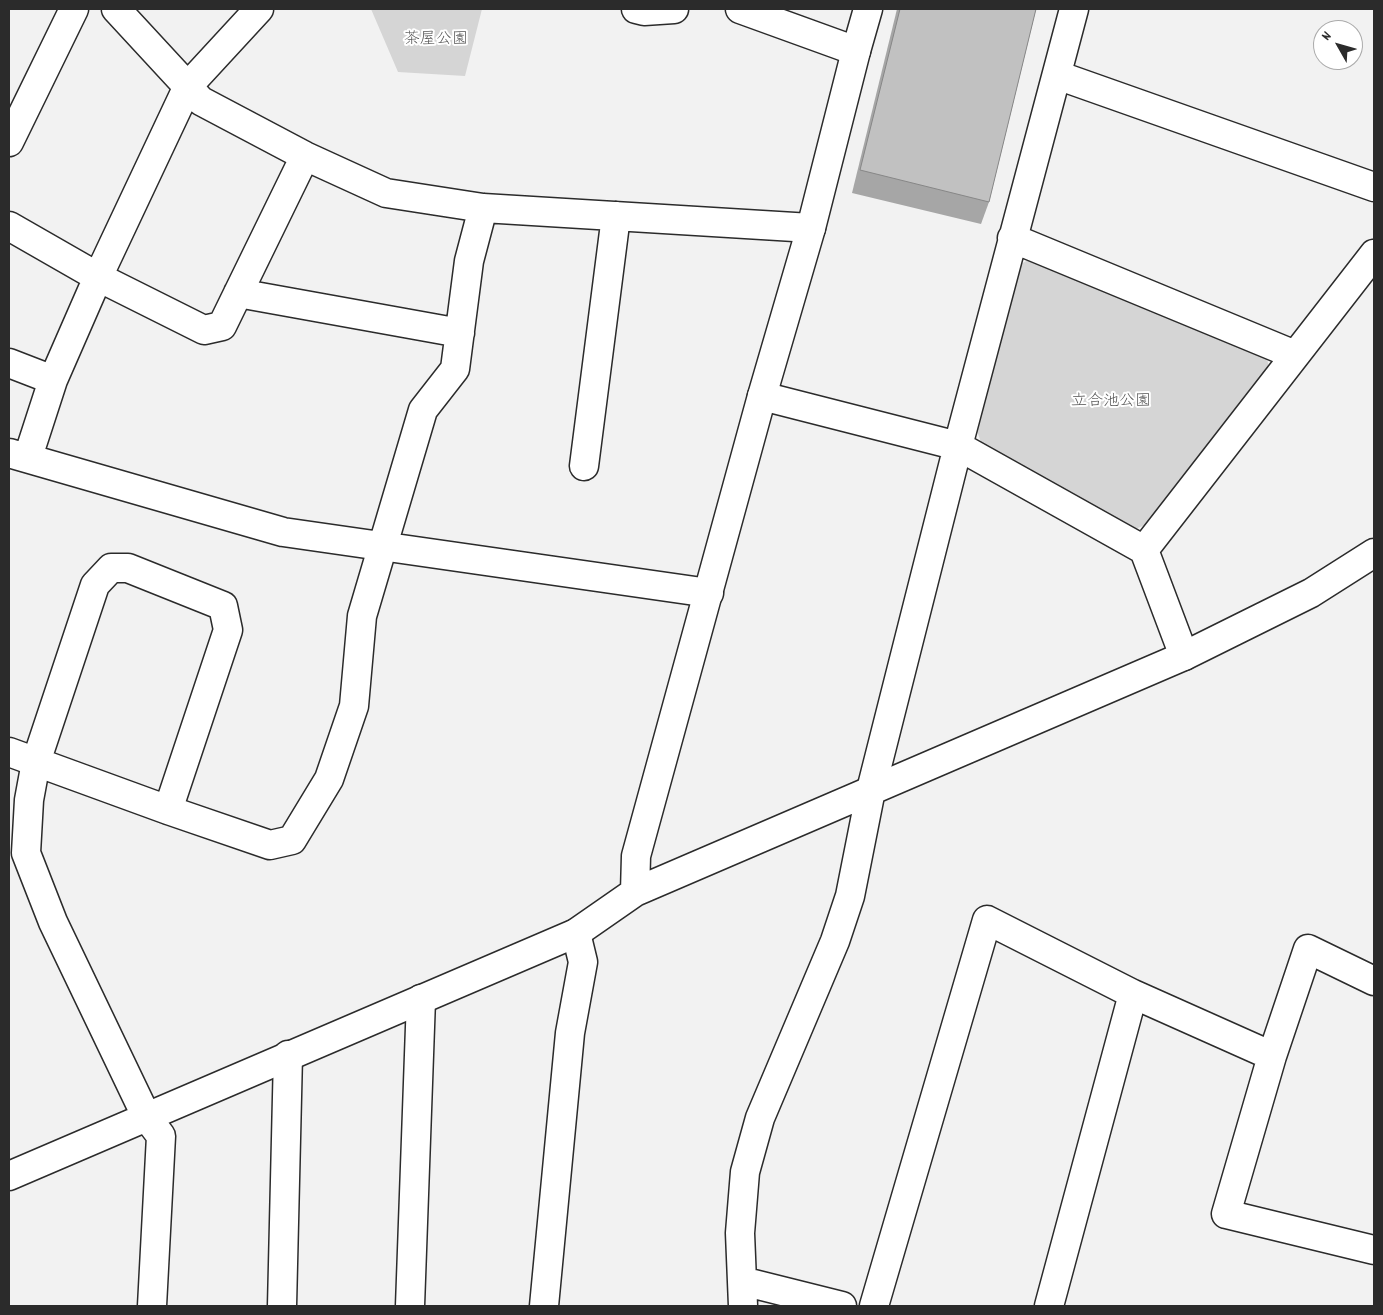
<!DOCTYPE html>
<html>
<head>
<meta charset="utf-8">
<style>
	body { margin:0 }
	#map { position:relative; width:1383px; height:1315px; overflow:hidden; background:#f2f2f2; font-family:Dekko,sans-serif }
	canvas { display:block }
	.frame { position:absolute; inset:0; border:10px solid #2b2b2b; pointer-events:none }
	.north { position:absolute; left:1313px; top:20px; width:50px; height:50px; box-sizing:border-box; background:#fff; border:1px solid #aaa; border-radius:50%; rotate:308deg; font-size:14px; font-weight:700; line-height:20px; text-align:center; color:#2b2b2b }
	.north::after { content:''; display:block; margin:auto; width:18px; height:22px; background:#2b2b2b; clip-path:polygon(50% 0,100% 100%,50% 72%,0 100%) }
</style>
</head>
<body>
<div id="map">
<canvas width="1383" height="1315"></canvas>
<div class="frame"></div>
<div class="north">N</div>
</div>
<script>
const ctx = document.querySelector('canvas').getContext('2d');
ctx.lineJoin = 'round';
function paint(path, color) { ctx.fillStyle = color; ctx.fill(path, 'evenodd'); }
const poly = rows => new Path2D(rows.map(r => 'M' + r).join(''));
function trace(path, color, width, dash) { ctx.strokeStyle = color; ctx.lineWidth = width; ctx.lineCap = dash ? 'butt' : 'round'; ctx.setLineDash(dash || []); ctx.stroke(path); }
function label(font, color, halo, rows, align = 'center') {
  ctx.font = font + ' Dekko,"Klee One",sans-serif'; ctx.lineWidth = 4; ctx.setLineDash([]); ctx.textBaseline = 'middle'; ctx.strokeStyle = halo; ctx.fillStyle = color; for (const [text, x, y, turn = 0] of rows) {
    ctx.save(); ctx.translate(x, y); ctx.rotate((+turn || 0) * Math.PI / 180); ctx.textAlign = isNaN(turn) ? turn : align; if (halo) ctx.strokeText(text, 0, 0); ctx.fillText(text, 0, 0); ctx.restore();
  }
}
paint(poly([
	[371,9,482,9,465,76,398,72],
	[1030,259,1266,355,1269,367,1145,525,1131,531,983,448,977,431,1019,265]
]), '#d5d5d5');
const street = poly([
	[116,9,201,101,305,156,386,193,483,208,811,228],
	[636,9,644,11,674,9],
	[740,9,856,51],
	[1057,75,1374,187],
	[9,142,74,9],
	[9,226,98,277,204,330,222,326,305,156],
	[1012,238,1295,355],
	[238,293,460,333],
	[9,363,53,380],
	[762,396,958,446,1144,550,1184,656],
	[9,453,283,532,709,593],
	[28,457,53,380,98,277,188,86,259,9],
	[584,466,616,216],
	[1144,550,1374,254],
	[9,752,168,810,270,845,292,840,329,779,354,706,362,616,423,410,455,369,469,261,483,208],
	[36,762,95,585,111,568,128,568,223,606,228,630,168,810],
	[871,790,958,446,1074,9],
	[1374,981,1308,949,1272,1056,1226,1214,1374,1250],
	[146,1116,161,1136,152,1306],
	[282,1306,288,1055],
	[410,1306,421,999],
	[544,1306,570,1033,583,962,576,933],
	[874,1306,987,920,1133,994],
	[1049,1306,1133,994,1272,1056]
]);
const secondary = poly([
	[36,762,29,800,26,853,53,922,146,1116],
	[635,892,636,856,762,396,811,228,856,51,868,9],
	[9,1176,576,933,635,892,1184,656,1311,593,1374,553],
	[742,1281,842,1306],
	[743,1306,740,1233,745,1172,760,1118,835,941,850,896,871,790]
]);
trace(street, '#2b2b2b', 31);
trace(secondary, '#2b2b2b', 31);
trace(street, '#fff', 28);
trace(secondary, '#fff', 28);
paint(poly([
	[897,9,1036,9,989,202,981,224,852,193]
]), '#a6a6a6');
const building = poly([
	[900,9,1036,9,989,202,860,170,900,9]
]);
paint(building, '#c1c1c1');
trace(building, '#878787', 1);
label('16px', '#565656', '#fff', [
	["茶屋公園",436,41],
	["立合池公園",1111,403]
]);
</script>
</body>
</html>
